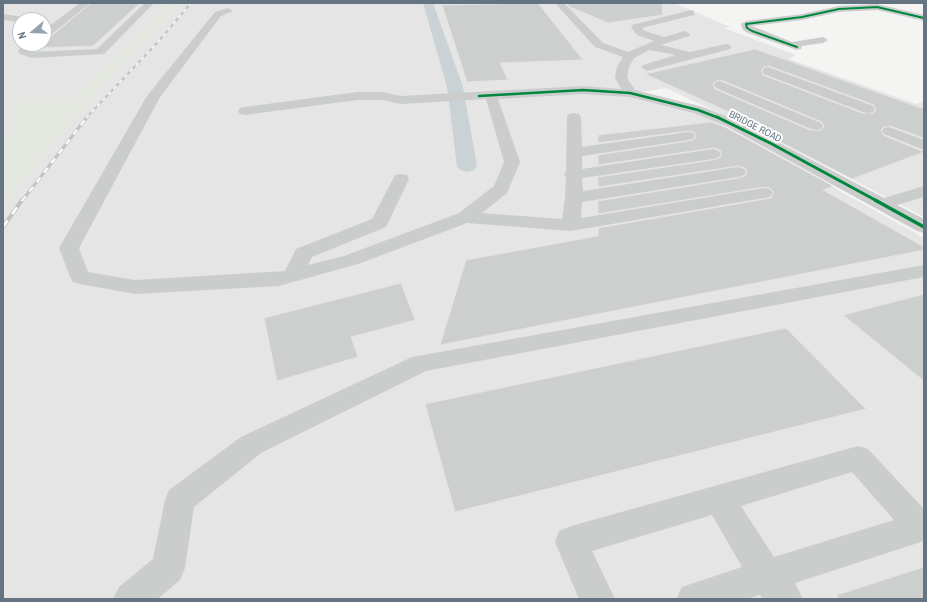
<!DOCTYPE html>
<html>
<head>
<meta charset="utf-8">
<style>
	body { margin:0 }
	#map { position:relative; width:927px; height:602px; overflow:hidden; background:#f4f4f2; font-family:"Archivo Narrow",sans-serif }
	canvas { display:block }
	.frame { position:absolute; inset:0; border:4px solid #647482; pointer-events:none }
	.north { position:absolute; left:12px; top:12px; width:40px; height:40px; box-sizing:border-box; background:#fff; border:1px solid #c1c7cd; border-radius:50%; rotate:251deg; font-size:11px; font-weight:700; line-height:16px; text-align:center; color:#647482 }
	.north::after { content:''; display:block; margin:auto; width:14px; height:18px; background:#96a1a9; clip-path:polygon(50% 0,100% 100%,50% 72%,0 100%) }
</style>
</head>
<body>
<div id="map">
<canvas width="927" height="602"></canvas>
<div class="frame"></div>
<div class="north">N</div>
</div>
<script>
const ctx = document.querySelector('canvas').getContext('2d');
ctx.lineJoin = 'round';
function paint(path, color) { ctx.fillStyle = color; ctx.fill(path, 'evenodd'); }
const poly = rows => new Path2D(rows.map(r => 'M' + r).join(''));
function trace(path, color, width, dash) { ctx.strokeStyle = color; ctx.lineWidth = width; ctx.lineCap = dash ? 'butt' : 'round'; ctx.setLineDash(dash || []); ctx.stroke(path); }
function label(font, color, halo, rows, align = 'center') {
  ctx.font = font + ' "Archivo Narrow",sans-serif'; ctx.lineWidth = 4; ctx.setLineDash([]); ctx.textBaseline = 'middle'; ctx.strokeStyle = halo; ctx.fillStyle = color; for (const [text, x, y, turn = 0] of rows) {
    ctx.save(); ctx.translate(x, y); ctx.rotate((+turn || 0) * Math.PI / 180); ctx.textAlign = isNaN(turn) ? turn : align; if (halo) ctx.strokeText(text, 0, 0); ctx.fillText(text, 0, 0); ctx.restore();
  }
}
paint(poly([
	[3,3,167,3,74,97,16,98,16,119,3,147],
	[20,20,44,20,44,44,20,44],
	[182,3,674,3,730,27,724,28,796,55,789,59,916,104,924,101,924,217,787,145,666,88,634,93,717,122,924,238,924,599,3,599,3,207,92,99]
]), '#e4e5e4');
paint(poly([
	[167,3,182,3,92,99,3,207,3,147,16,119,16,98,74,97]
]), '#e4e7e0');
paint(poly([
	[423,3,433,3,463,87,477,166,474,170,467,172,460,170,457,166,447,87,423,3]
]), '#cbd2d5');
const building = poly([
	[91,3,140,3,93,46,33,48,36,44,44,44,44,39,49,38,91,3],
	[538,3,583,60,500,63,508,80,467,82,442,5,538,3],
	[566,3,662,3,663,15,608,23,570,7,566,3],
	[755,49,924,109,924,138,890,126,884,127,881,130,883,135,924,152,852,179,736,119,742,118,645,74,755,49],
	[769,66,874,105,876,110,873,113,862,113,763,75,761,70,764,67,769,66],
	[721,80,822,122,824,127,821,130,810,130,715,89,713,84,716,81,721,80],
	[711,122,725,127,833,186,823,190,924,247,924,250,440,345,466,260,598,236,598,228,771,198,774,192,770,188,764,187,598,214,598,201,738,178,745,176,747,173,745,168,738,166,598,187,598,177,713,160,719,158,722,155,720,150,713,148,598,165,598,155,688,141,693,140,696,137,694,132,688,131,598,143,598,135,711,122],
	[401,283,415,320,351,337,358,357,277,381,264,318,401,283],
	[924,294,924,381,843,315,924,294],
	[786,328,866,409,455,512,425,404,786,328],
	[924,567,924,599,838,599,837,595,924,567]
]);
paint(building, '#cdcece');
trace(building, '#e3e3e2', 1);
paint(poly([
	[80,3,90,3,48,37,44,38,44,30,80,3],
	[145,3,154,3,104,54,32,58,20,54,18,52,19,49,23,44,35,44,29,50,33,52,97,49,145,3],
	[555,3,564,3,603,43,628,52,654,41,637,35,631,27,632,25,691,10,694,11,694,15,642,28,645,31,664,37,685,31,690,34,689,36,661,45,690,52,726,44,730,45,731,47,730,49,647,71,641,67,643,65,676,55,649,50,634,58,629,67,627,78,635,90,703,107,736,120,884,198,924,186,924,197,897,205,924,219,924,233,917,231,726,126,693,113,630,97,583,94,498,99,520,162,507,193,482,213,562,219,565,198,566,178,564,175,566,172,567,117,569,114,574,113,579,114,581,117,582,147,688,132,693,133,695,136,693,139,688,140,582,156,582,169,713,149,719,151,721,154,719,157,713,159,582,178,583,191,738,167,744,169,746,172,744,175,738,177,582,202,581,218,764,188,770,189,773,193,770,197,764,198,571,231,467,223,358,264,279,286,135,294,80,284,73,282,70,277,59,248,147,96,215,12,228,8,233,11,221,16,160,97,79,248,88,272,135,280,285,271,296,249,372,219,393,179,395,175,401,174,407,175,409,179,386,227,312,257,308,265,344,256,459,213,494,186,504,162,486,99,401,104,383,100,357,100,245,115,240,114,238,111,240,108,245,107,357,92,383,92,401,96,583,86,621,89,615,78,617,67,623,57,595,47,555,3],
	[877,4,924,15,924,21,877,10,839,12,802,20,752,26,792,42,823,37,828,40,823,43,802,46,801,49,797,50,748,33,743,30,741,24,746,21,802,14,839,6,877,4],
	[3,14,24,17,29,20,20,20,20,22,3,20,3,14],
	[768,67,873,106,875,109,873,112,868,113,863,112,764,74,762,71,764,68,768,67],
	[720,81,821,123,823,126,821,129,816,130,811,129,716,88,714,85,716,82,720,81],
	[889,127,924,140,924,150,884,134,882,131,884,128,889,127],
	[924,265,924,277,426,371,261,453,194,507,185,568,180,580,158,599,113,599,119,587,153,559,165,500,169,490,241,437,412,357,924,265],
	[858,446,868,449,924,509,924,541,795,583,803,599,763,599,760,595,747,599,676,599,682,587,742,567,712,515,592,551,615,599,579,599,555,542,559,531,571,526,858,446],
	[852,472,894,520,774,557,741,506,852,472]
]), '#cbcdcd');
const railFar2 = poly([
	[86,118,158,42,191,3]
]);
const railFar1 = poly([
	[22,201,87,117]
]);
const rail = poly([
	[3,227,22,200]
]);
trace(railFar2, '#c2c3c3', 2);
trace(railFar1, '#c2c3c3', 3);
trace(rail, '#c2c3c3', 4);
trace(railFar2, '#fff', 1.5, [4]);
trace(railFar1, '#fff', 2, [6]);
trace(rail, '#fff', 2.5, [8]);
trace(poly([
	[797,47,752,31,747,28,746,24,802,17,839,9,877,7,924,18]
]), '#00873e', 2);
trace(poly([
	[479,96,583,90,630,93,698,110,719,118]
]), '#00873e', 2.5);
trace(poly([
	[717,117,772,144,877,201]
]), '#00873e', 3);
trace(poly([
	[875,200,924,227]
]), '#00873e', 3.5);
label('10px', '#647482', '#fff', [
	["BRIDGE ROAD",755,127,27]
]);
</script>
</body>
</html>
